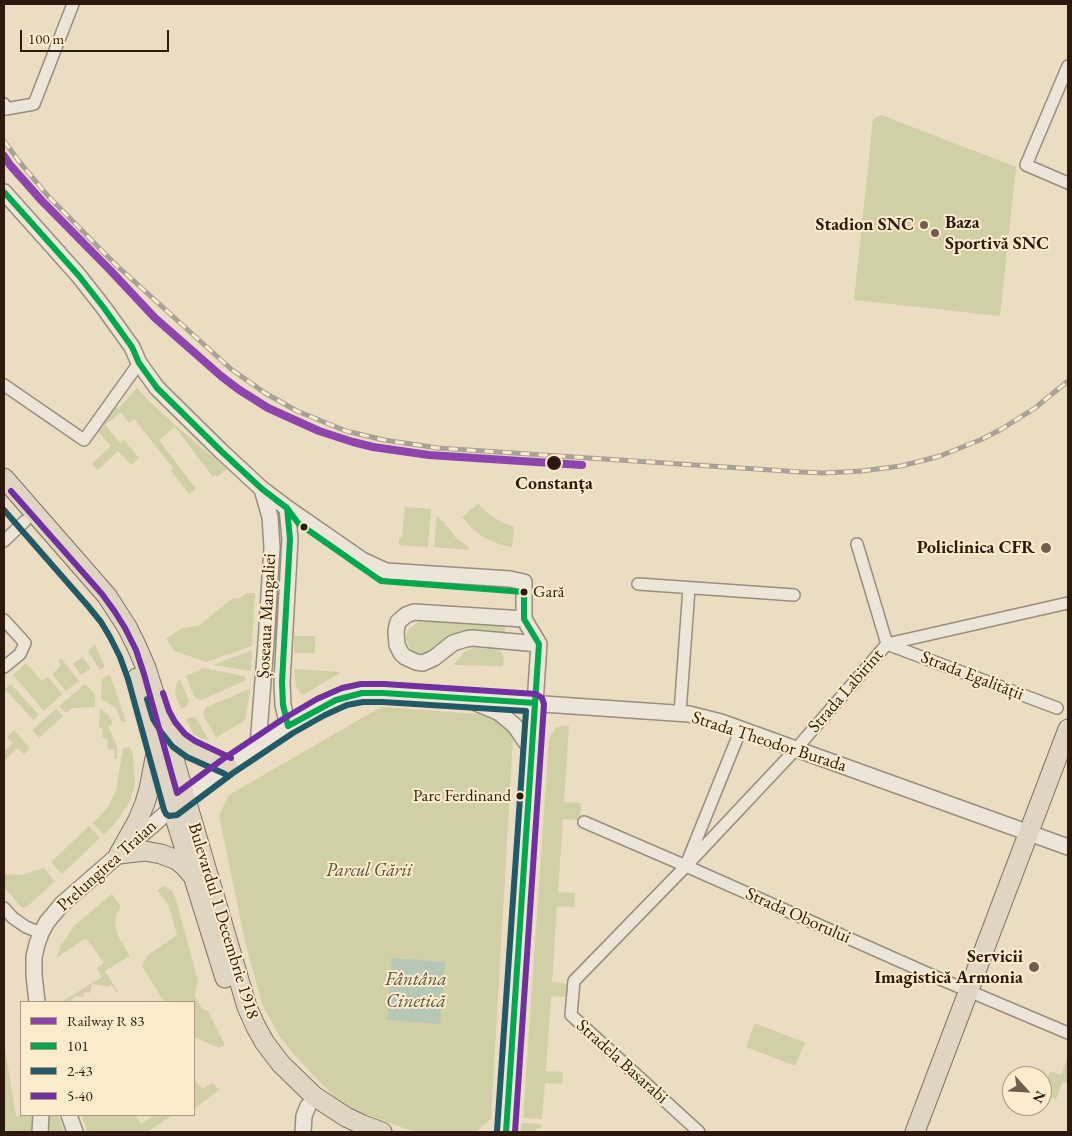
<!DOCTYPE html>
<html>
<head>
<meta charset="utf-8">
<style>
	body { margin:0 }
	#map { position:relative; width:1072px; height:1136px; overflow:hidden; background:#ebddc2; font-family:"EB Garamond",serif }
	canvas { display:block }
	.frame { position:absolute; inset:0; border:5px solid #2e190f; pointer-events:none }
	.legend { position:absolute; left:20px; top:1001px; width:175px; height:115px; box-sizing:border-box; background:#fdeccc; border:1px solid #aa9880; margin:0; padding:6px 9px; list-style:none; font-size:15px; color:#2e190f }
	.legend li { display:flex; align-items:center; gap:10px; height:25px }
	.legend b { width:25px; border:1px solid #aa9880 }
	.north { position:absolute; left:1002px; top:1066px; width:50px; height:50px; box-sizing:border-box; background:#fdeccc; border:1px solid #aa9880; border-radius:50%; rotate:116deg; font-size:14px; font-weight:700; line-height:20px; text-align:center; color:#2e190f }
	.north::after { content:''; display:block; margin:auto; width:18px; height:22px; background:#705e4e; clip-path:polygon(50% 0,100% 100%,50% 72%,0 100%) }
	.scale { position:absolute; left:20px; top:30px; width:149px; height:22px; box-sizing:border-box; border:2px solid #2e190f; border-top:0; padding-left:6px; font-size:15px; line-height:18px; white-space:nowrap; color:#2e190f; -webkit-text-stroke:4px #fdeccc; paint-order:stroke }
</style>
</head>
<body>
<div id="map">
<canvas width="1072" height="1136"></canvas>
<div class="frame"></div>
<ul class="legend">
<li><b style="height:6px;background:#8e44ad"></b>Railway R 83</li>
<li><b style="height:6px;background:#02a84d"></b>101</li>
<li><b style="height:6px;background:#215967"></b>2-43</li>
<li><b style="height:6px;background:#7030a0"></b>5-40</li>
</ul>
<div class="north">N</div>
<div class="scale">100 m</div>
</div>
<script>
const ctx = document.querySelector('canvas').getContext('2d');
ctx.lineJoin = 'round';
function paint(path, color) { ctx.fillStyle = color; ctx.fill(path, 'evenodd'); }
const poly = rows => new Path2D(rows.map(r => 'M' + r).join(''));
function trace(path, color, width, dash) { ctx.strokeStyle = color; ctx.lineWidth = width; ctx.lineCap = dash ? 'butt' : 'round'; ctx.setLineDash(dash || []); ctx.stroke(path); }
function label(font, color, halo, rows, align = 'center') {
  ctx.font = font + ' "EB Garamond",serif'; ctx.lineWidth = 4; ctx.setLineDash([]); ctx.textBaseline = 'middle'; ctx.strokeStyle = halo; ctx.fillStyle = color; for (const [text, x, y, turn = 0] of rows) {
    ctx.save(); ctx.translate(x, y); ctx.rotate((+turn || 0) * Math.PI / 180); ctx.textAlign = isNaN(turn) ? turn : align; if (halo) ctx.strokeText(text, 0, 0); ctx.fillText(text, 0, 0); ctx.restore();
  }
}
paint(poly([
	[881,115,1016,167,1000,316,854,300,873,119],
	[137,388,149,401,174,424,227,469,217,477,215,475,213,477,175,427,159,440,196,489,189,494,171,471,173,468,134,419,129,423,121,412,105,425,120,443,124,440,139,458,131,465,118,451,98,470,92,464,111,446,96,429,114,406,118,409],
	[478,504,491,516,502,522,514,527,512,547,501,545,483,537,472,528,462,517],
	[405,507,431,509,428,547,399,545,399,538,402,538],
	[437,515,441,521,443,521,456,538,469,547,468,550,434,547],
	[247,593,255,593,252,646,206,662,175,651,166,639,182,628,198,626,233,598,238,599],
	[434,619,506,623,505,633,460,632,454,634,433,651,426,654,415,652,411,650,406,639,407,632,409,629,419,621,432,622],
	[294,636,315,636,315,653,294,653],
	[95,645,105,667,100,670,88,651],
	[474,648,494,649,500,651,504,657,503,666,454,665,464,652],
	[252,650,251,671,213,665],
	[82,657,91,668,81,675,73,664],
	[61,658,79,681,66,691,52,674,61,666,58,661],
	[26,663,42,681,48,677,62,694,44,711,13,675],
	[204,668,244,676,246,680,202,700,195,698,186,676],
	[294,669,341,672,305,694,301,694,296,686],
	[110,675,126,721,122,723,116,708,101,699,102,678],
	[180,679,189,701,187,706,181,709,175,694,177,682],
	[11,684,39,715,33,720,5,689],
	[85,684,95,694,95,707,72,708,66,713,59,706],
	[249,689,250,692,245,720,216,738,203,714,205,708],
	[381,707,492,715,507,726,513,738,491,1119,476,1132,420,1132,409,1130,354,1110,334,1096,296,1057,280,1037,262,1004,245,942,219,815,229,795],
	[56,709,63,716,39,738,32,730],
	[100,709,109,715,113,725,108,726,117,747,117,759,114,758,115,750,107,749,108,739,102,738,103,729,99,728],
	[192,717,196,718,209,740,199,738,193,733,186,719],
	[561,726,569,726,564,802,581,803,580,820,563,819,558,892,575,893,574,907,557,906,552,982,569,984,568,997,551,996,546,1071,563,1072,562,1084,545,1083,542,1119,523,1118,549,738,556,728],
	[14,730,30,748,24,754,18,748,4,761,4,752,13,743,7,737],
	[130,747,133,755,135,784,130,801,119,818,104,835,93,823,108,807,116,790,123,748],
	[89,826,100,838,62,874,51,862],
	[44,868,55,881,28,906,23,908,20,906,4,887,4,875,5,874,21,875],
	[164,886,172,891,176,899,198,981,195,996,202,1009,208,1011,225,1045,219,1048,194,1037,194,1002,164,1002,142,966,147,956,177,935,168,904,157,890],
	[112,894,121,906,117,913,115,924,118,936,130,956,105,971,118,992,117,993,112,985,110,985,107,988,107,986,92,984,90,994,88,991,83,994,85,997,75,996,69,1002,61,1002,102,977,97,968,104,963,86,938,56,958,61,945,75,925],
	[755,1023,805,1043,795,1066,746,1047],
	[4,1043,16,1116,58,1115,64,1132,4,1132],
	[1068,1057,1068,1083,1063,1081,1056,1099,1042,1093,1050,1071,1061,1075],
	[196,1081,202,1089,213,1083,219,1090,194,1109,194,1082,195,1082],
	[82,1115,135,1115,141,1124,155,1115,173,1115,147,1132,87,1132],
	[522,1123,542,1124,541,1128,536,1129,534,1132,521,1131]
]), '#d1cfa5');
paint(poly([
	[392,958,445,962,440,1024,387,1020]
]), '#b6c7b5');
const minor = poly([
	[1068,66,1026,165,1068,183],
	[4,104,6,109,34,104,73,4],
	[4,385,84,440,139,363],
	[4,541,25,521],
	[857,544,887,644,1057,708],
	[638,584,794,595],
	[4,620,25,643,20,654,4,667],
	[680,713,689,588],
	[584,822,686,866,938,978,1068,1033],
	[688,860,741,729],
	[4,908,13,918,26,927,41,933],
	[699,1132,571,1015,574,981,686,866,796,749,887,644,1068,603]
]);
const tertiary = poly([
	[4,192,79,276,104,308,132,347,139,363,157,388,221,451,262,489,287,508,362,560,386,571,510,579,524,582,524,619,539,644,506,1132],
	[287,508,290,539,282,682,283,705,288,726],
	[524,619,414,612,406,615,398,622,396,631,397,645,401,653,405,657,416,662,423,663,434,658,453,643,466,639,472,638,539,644],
	[476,703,498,712,508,720,515,726,532,751],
	[258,745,266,643,272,547,270,517,262,489],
	[37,1002,34,975,34,957,37,944,41,933,47,922,62,904,172,808,228,766,288,726,329,703,344,697,354,694,383,693,689,714,721,722,1068,847],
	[69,1115,75,1132],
	[40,1132,41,1115],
	[303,1132,304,1116,308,1106]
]);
const primary = poly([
	[4,478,107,596,127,627,136,645,146,668,161,715,247,1007,256,1027,265,1043,281,1064,314,1096,346,1117,363,1125,382,1132],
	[137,678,172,808,225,978],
	[168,726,179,741,191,749,207,757,228,766],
	[119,854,137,822,145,803,149,789,155,758],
	[119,854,145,851,161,854,177,860,184,866,192,875],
	[915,1132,1068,729]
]);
trace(minor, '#988d7e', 14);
trace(tertiary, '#988d7e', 18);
trace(primary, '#7e7365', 21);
trace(minor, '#ede6d8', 11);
trace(tertiary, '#ede6d8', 15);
trace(primary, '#e0d5c3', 19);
const rail = poly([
	[4,141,18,160,48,196,115,264,231,369,265,393,297,411,346,431,384,440,438,448,801,472,823,473,862,471,901,466,921,461,940,456,980,440,1000,430,1035,408,1068,381]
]);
trace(rail, '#a8a196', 5);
trace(rail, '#fdeccc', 3, [9]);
trace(poly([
	[4,192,79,276,104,308,132,347,139,363,157,388,221,451,262,489,287,508,298,523,381,581,524,592,524,619,539,644,506,1132],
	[276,500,287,508,290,539,282,682,283,705,288,726,336,700,362,693,383,693,535,703]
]), '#02a84d', 6);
trace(poly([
	[4,510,88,606,101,622,110,637,120,657,128,679,164,810,166,814,169,816,177,815,233,773,293,733,325,715,347,705,363,702,383,702,526,711,497,1131],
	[147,699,153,719,161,732,173,747,187,757,225,774]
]), '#215967', 6);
trace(poly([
	[11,491,102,594,115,612,125,628,136,650,144,674,177,793,223,759,283,719,317,699,342,688,361,684,384,684,536,694,542,698,544,704,515,1132],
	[163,693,169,711,175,722,185,734,195,741,231,758]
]), '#7030a0', 6);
trace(poly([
	[4,156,10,165,42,201,110,270,155,318,221,376,238,389,268,408,319,431,353,442,373,447,429,455,582,465]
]), '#8e44ad', 8);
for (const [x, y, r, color] of [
	[924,225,5,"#705e4e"],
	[935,233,5,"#705e4e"],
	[554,463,8,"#2e190f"],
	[304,527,4.5,"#2e190f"],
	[1046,548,6,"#705e4e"],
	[524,592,4.5,"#2e190f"],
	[520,796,4.5,"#2e190f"],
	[1034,967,6,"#705e4e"]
]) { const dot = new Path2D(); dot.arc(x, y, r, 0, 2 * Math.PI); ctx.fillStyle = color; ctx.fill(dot); trace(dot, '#fdeccc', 2); }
label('17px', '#2e190f', '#fdeccc', [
	["Gară",533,592],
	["Parc Ferdinand",511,796,"right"]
], 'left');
label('bold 18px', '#2e190f', '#fdeccc', [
	["Baza",945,223,"left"],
	["Sportivă SNC",945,244,"left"],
	["Stadion SNC",914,225],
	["Policlinica CFR",1035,548],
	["Servicii",1023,957],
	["Imagistică Armonia",1023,978]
], 'right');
label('bold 18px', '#2e190f', '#fdeccc', [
	["Constanța",554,484]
]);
label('18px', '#2e190f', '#fdeccc', [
	["Șoseaua Mangaliei",267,616,-87],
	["Strada Egalității",972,676,21],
	["Strada Labirint",846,691,-49],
	["Strada Theodor Burada",769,742,18],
	["Prelungirea Traian",107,866,-42],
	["Strada Oborului",798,916,24],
	["Bulevardul 1 Decembrie 1918",223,921,73],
	["Stradela Basarabi",622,1062,42]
]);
label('italic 18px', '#594c35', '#fdeccc', [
	["Parcul Gării",369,871]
]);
label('italic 19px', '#565247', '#fdeccc', [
	["Fântâna",416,980],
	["Cinetică",416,1002]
]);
</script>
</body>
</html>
